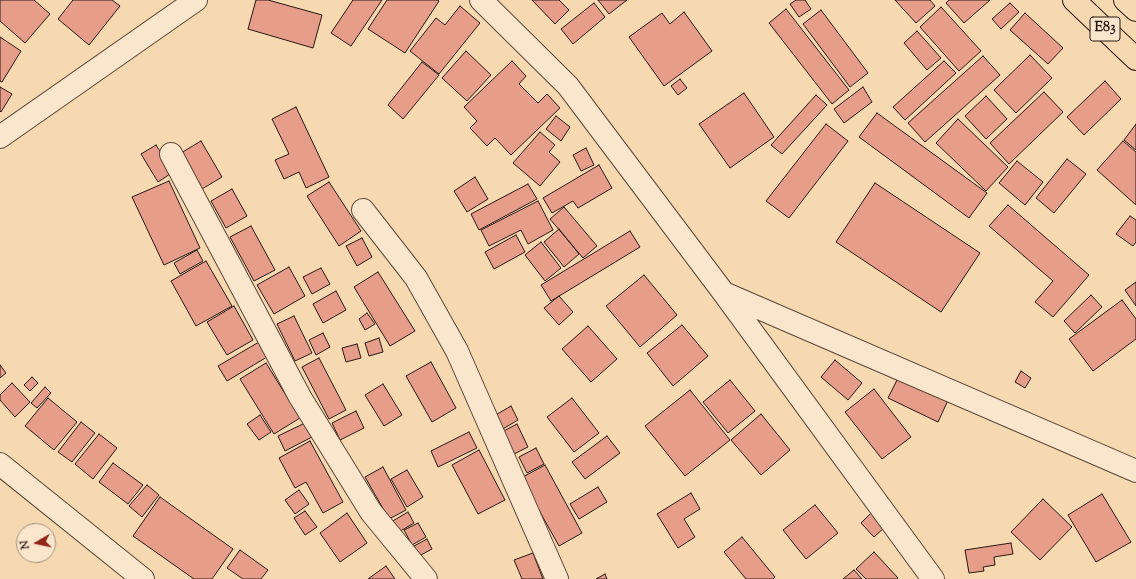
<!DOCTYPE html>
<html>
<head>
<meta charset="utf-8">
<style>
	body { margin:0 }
	#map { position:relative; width:1136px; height:579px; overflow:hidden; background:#f6d8b1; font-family:"Sorts Mill Goudy",serif }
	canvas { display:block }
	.north { position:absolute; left:16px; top:523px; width:40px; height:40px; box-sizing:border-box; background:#f9e6cc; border:1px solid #a69482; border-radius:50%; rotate:261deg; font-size:11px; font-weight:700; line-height:16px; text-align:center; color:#291812 }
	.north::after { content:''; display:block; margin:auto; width:14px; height:18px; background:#8f2418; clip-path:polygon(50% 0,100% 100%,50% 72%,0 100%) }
</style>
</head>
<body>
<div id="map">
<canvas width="1136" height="579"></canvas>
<div class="north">N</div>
</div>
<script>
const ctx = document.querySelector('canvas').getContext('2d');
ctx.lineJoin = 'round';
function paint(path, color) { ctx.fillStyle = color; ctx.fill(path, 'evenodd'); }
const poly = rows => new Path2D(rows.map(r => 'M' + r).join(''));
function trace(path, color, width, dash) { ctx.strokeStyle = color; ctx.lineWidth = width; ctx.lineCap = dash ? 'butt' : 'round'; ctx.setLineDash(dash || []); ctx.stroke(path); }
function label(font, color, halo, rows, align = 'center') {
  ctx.font = font + ' "Sorts Mill Goudy",serif'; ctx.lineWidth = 3; ctx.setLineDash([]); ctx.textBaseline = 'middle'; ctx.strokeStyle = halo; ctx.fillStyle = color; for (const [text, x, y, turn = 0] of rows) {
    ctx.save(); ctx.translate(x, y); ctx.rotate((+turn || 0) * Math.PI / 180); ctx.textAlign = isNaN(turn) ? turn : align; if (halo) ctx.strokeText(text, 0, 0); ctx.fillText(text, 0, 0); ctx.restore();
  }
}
const building = poly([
	[0,0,34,0,50,14,25,43,0,21,0,0],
	[73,0,112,0,120,6,89,45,58,19,73,0],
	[256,0,268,0,322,15,313,48,248,29,256,0],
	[353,0,382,0,351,46,331,33,353,0],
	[387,0,437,0,439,1,405,53,368,29,387,0],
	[532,0,559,0,569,10,555,24,532,0],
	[598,0,627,0,609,14,598,0],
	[796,0,805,0,811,9,799,17,790,4,796,0],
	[895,0,930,0,935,6,916,23,895,0],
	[949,0,990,0,964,23,946,3,949,0],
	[594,3,605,17,573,44,561,29,594,3],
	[1010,3,1019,12,1001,29,992,19,1010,3],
	[460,6,480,23,439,74,410,51,436,18,445,25,460,6],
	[941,7,981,51,959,71,920,27,941,7],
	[786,9,849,90,832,104,769,23,786,9],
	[821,10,868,73,850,87,803,24,821,10],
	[684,12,712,51,664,86,629,37,662,13,670,24,684,12],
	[1025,13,1063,48,1048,64,1010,30,1025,13],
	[917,31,941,58,927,70,904,43,917,31],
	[0,37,21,51,2,82,0,81,0,37],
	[466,51,491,75,467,101,442,78,466,51],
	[1030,55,1052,78,1016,113,994,90,1030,55],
	[983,56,1000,75,925,142,908,123,983,56],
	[512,61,526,76,519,84,538,103,547,94,560,108,511,155,495,138,487,146,470,128,477,121,464,107,512,61],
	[944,61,956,73,905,120,893,107,944,61],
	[422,62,439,75,403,119,388,105,422,62],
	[680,79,687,88,678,95,671,86,680,79],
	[1105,81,1121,99,1084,135,1067,117,1105,81],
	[0,87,12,94,1,112,0,111,0,87],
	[863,87,872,102,844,123,834,109,863,87],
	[1044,92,1063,112,1009,164,990,143,1044,92],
	[744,93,774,137,730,168,699,124,744,93],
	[816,95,827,105,782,154,771,145,816,95],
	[986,96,1007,119,986,139,965,116,986,96],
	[296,107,329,177,306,188,299,172,284,179,275,160,289,154,272,119,296,107],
	[877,113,987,193,969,218,859,137,877,113],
	[556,116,570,127,561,141,546,129,556,116],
	[958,119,1008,167,986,191,936,143,958,119],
	[826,124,848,141,789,218,766,201,826,124],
	[1136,124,1136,150,1124,140,1136,124],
	[540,132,555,145,549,152,560,162,540,186,513,163,540,132],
	[201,141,222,177,202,189,181,153,201,141],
	[1123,141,1136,152,1136,205,1097,170,1123,141],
	[156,145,173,172,158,182,141,154,156,145],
	[586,148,594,165,581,171,573,155,586,148],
	[1067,159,1086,174,1054,213,1036,198,1067,159],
	[1017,161,1043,182,1025,205,999,183,1017,161],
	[599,165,612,188,578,208,573,201,552,213,543,198,599,165],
	[475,177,488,199,467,212,454,191,475,177],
	[169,181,200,248,164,265,132,197,169,181],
	[329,182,361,231,339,246,307,196,329,182],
	[875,183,980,253,941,312,836,242,875,183],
	[528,184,537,199,479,230,471,214,528,184],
	[232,189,247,216,226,228,211,201,232,189],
	[538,201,553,230,528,244,521,230,489,246,481,230,538,201],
	[1008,205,1089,275,1053,317,1035,302,1053,281,989,226,1008,205],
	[564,207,597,246,583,258,550,219,564,207],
	[1130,216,1136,220,1136,242,1133,246,1116,234,1130,216],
	[251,226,275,270,254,281,230,237,251,226],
	[559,229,579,254,564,267,544,242,559,229],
	[630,231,640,247,551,301,541,285,630,231],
	[516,235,525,252,494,269,485,252,516,235],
	[362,238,372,257,357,266,346,246,362,238],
	[541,242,561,268,545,281,525,255,541,242],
	[197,250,203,261,180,274,174,263,197,250],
	[206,261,232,306,196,326,171,281,206,261],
	[289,267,305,296,274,314,257,285,289,267],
	[321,268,330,284,312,294,303,277,321,268],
	[378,272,415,331,390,346,354,287,378,272],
	[644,275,677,315,640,347,606,306,644,275],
	[1136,282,1136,306,1125,290,1136,282],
	[336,291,346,310,323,323,313,304,336,291],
	[1091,295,1102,307,1075,333,1064,321,1091,295],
	[559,296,573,312,559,325,544,308,559,296],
	[1122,300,1136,319,1136,339,1093,371,1069,339,1122,300],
	[234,306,253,340,227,355,207,322,234,306],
	[367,313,375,324,365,330,359,319,367,313],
	[294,316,312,353,295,361,277,324,294,316],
	[682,325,708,356,673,386,647,353,682,325],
	[588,326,617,359,591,382,562,349,588,326],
	[323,333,330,347,316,355,309,340,323,333],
	[379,338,383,352,369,356,365,343,379,338],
	[259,342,267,357,227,381,218,366,259,342],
	[357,344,361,358,346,362,342,348,357,344],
	[319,358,346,410,329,419,302,367,319,358],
	[835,360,862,383,848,400,821,377,835,360],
	[431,362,456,408,432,422,406,376,431,362],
	[266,363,300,418,274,434,240,379,266,363],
	[0,365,6,373,0,378,0,365],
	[1021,371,1031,378,1025,388,1015,382,1021,371],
	[901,372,950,396,938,422,888,398,901,372],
	[32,377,38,383,30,391,24,385,32,377],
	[730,380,755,411,728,433,703,402,730,380],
	[12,383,30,402,15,417,0,400,0,395,12,383],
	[383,384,402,415,384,426,365,395,383,384],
	[45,387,51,393,37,408,31,403,45,387],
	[874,389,911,437,882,459,845,412,874,389],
	[690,390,730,440,685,476,645,426,690,390],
	[48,398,77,422,54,450,25,426,48,398],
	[572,398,599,433,574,452,547,417,572,398],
	[511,406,518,420,501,430,494,416,511,406],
	[356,411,364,428,340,440,332,423,356,411],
	[761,414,790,450,761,475,731,440,761,414],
	[260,415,271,432,259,440,247,424,260,415],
	[81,422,95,433,72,462,58,452,81,422],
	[305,423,312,437,285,451,278,436,305,423],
	[517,424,528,447,510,456,498,434,517,424],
	[469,432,477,448,438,467,431,451,469,432],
	[99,434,117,448,93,479,75,464,99,434],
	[607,436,620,453,585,479,572,462,607,436],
	[310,441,343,502,323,513,306,482,295,488,279,458,310,441],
	[536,448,544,464,527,473,519,457,536,448],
	[479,450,505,500,478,514,452,465,479,450],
	[113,463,143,485,128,504,99,482,113,463],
	[545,465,582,533,559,546,521,478,545,465],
	[383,467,406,510,389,519,365,477,383,467],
	[407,470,423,497,407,507,391,479,407,470],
	[147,485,159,495,142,517,129,506,147,485],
	[598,487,607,502,579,519,570,504,598,487],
	[299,490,309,504,295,514,285,500,299,490],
	[691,493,700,509,684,519,695,537,678,548,657,514,691,493],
	[1102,494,1131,542,1096,562,1068,515,1102,494],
	[160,497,233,549,212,579,194,579,133,536,160,497],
	[1043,499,1072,527,1040,560,1011,532,1043,499],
	[815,505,838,533,806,559,783,530,815,505],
	[305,511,317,527,305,535,294,518,305,511],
	[408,512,414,523,397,533,391,522,408,512],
	[872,512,885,527,874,537,861,523,872,512],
	[347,513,367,543,340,562,320,533,347,513],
	[418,523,426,537,412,545,404,530,418,523],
	[742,537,775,577,773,579,746,579,724,552,742,537],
	[427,539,432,549,419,556,414,546,427,539],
	[1011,543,1013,554,994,557,995,565,983,567,984,571,969,573,965,550,1011,543],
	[240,550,268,570,261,579,243,579,227,568,240,550],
	[874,552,898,578,896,579,866,579,856,569,874,552],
	[533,553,543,579,522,579,514,560,533,553],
	[386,566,395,579,368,579,386,566],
	[854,570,862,579,843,579,854,570],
	[605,574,607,579,596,579,605,574]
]);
paint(building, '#e69e8a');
trace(building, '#291812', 1);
const minor = poly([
	[481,0,568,86,723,292,933,579],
	[0,137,196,0],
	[171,154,300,397,371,512,426,579],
	[363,210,416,278,457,351,557,579],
	[724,293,1136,471],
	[0,464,143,579]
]);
const primary = poly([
	[1074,0,1136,59],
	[1125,0,1136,10]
]);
trace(minor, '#5c483a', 24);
trace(primary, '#291812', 24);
trace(minor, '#f9e6cc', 22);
trace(primary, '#f6d8b1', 22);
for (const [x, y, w] of [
	[1105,29,30]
]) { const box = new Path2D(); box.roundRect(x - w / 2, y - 12, w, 24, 3); ctx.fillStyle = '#f9e6cc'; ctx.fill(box); trace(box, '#291812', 1); }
label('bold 14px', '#291812', null, [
	["E83",1105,29]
]);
</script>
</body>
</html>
